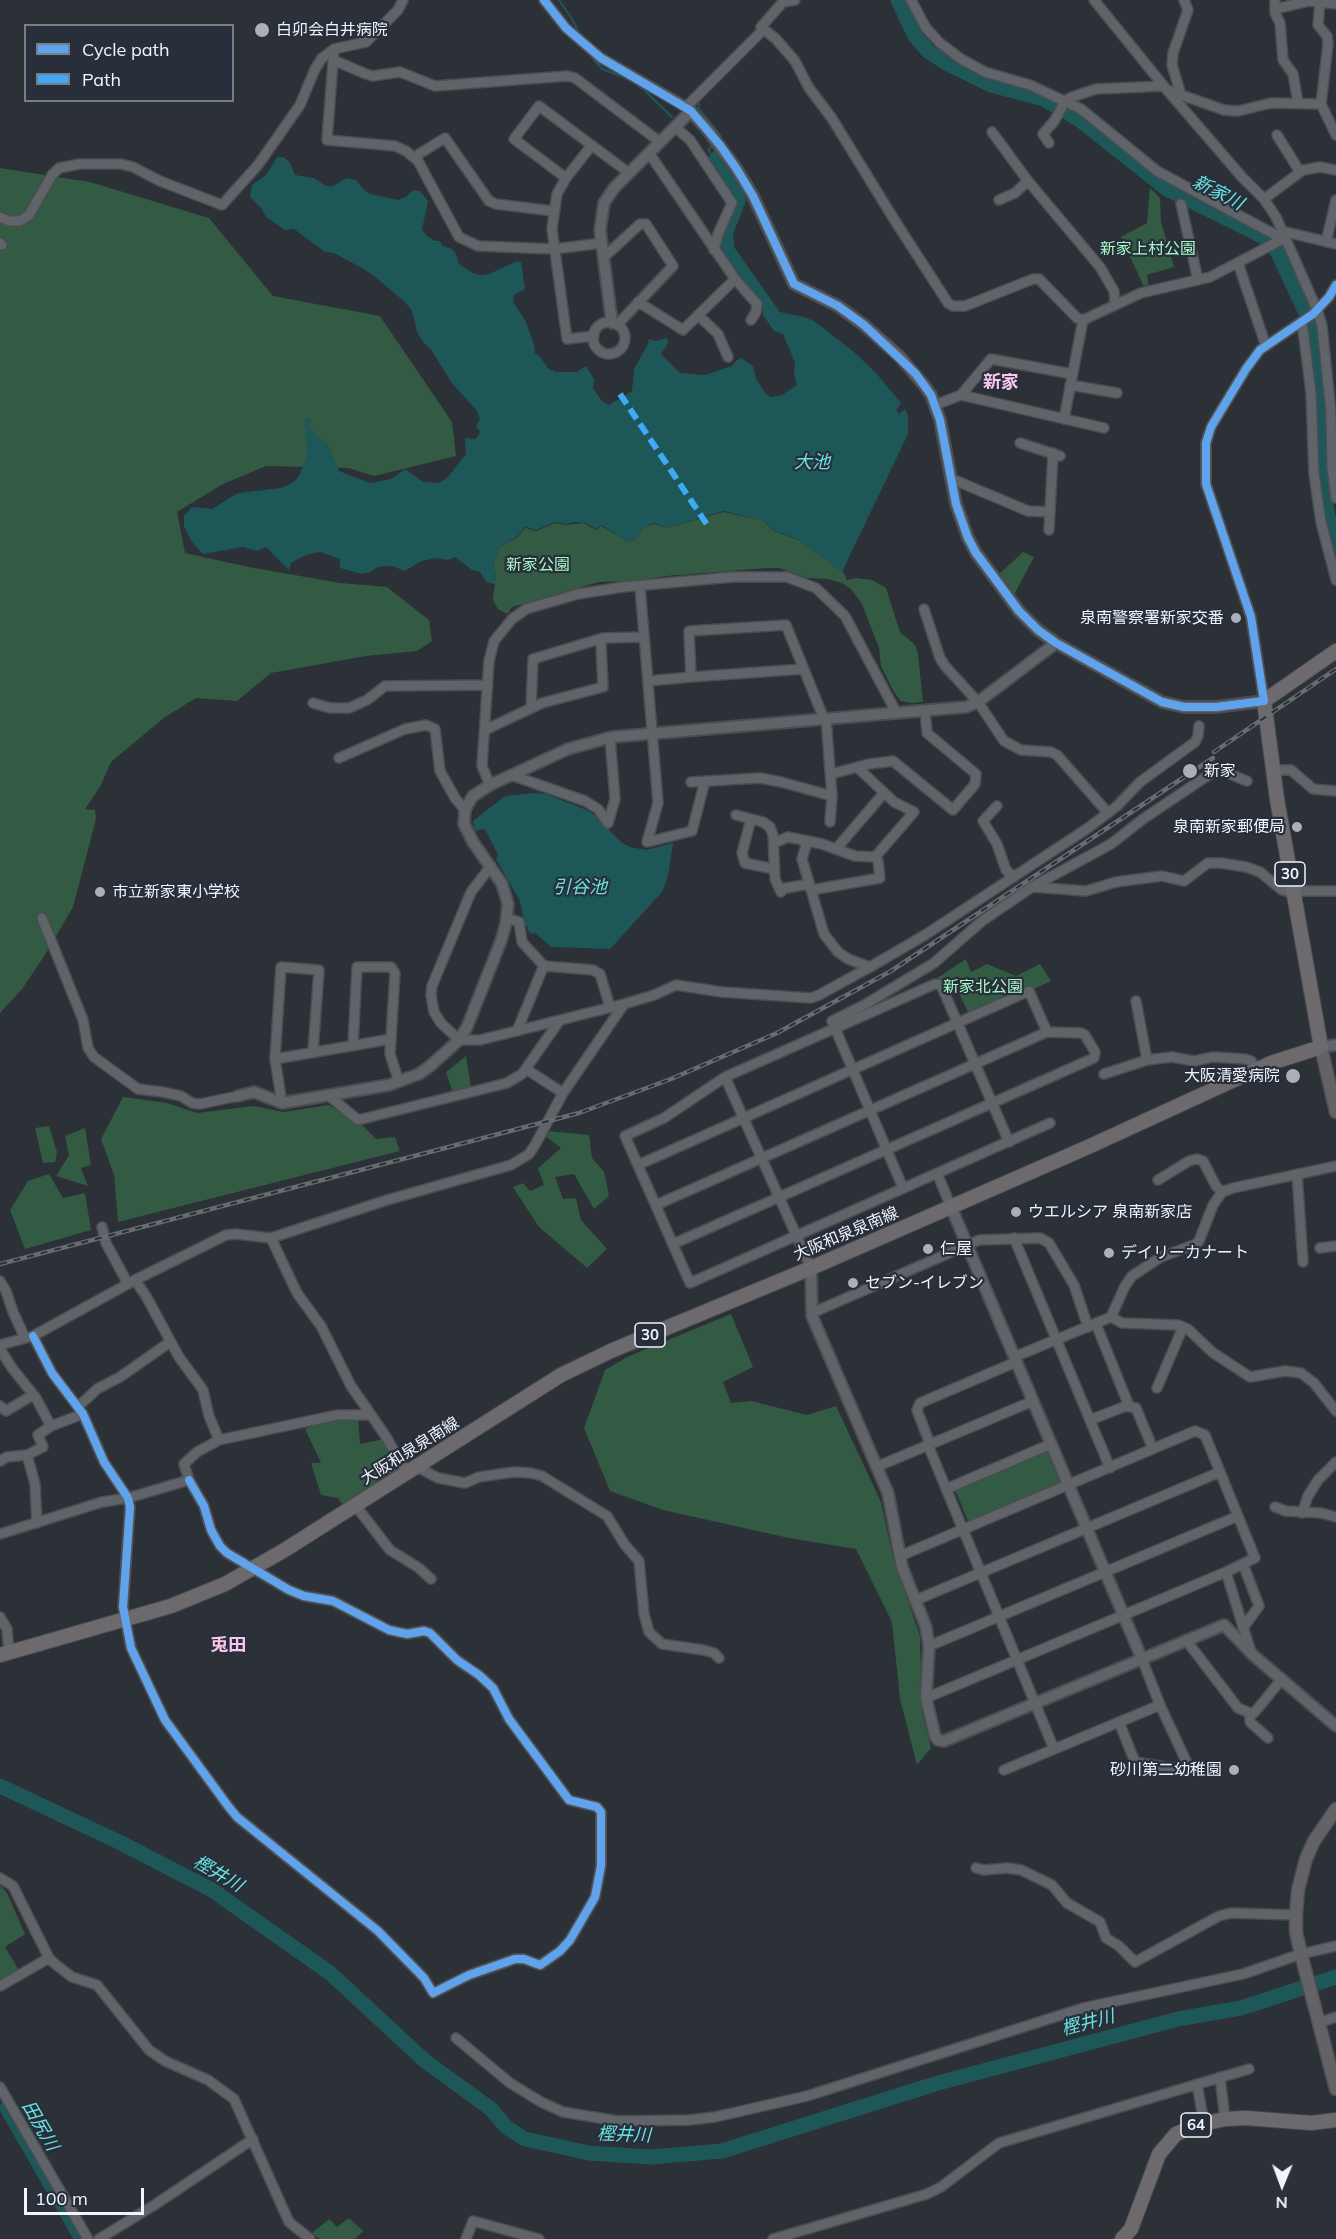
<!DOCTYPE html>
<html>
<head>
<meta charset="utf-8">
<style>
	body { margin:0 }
	#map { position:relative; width:1336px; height:2239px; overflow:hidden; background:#2c3037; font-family:Mulish,sans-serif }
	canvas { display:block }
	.legend { position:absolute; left:24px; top:24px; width:210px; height:78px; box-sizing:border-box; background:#282f3b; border:2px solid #787e88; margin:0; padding:8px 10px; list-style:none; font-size:18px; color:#f0f4fc }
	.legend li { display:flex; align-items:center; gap:12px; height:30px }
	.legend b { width:30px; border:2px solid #787e88 }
	.north { position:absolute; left:1252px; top:2155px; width:60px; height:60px; -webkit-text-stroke:4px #282f3b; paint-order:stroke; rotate:181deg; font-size:16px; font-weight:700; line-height:24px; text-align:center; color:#f0f4fc }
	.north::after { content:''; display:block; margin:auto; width:21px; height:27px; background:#f0f4fc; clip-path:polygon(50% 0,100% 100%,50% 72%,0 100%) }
	.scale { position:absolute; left:24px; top:2188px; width:120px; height:27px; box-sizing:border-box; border:3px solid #f0f4fc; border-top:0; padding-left:8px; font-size:18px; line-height:21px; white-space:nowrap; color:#f0f4fc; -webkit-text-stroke:4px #282f3b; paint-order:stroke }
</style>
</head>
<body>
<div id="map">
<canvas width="1336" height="2239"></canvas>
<ul class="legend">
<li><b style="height:8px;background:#60a3ed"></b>Cycle path</li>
<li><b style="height:8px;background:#3fa9f5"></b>Path</li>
</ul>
<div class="north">N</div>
<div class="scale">100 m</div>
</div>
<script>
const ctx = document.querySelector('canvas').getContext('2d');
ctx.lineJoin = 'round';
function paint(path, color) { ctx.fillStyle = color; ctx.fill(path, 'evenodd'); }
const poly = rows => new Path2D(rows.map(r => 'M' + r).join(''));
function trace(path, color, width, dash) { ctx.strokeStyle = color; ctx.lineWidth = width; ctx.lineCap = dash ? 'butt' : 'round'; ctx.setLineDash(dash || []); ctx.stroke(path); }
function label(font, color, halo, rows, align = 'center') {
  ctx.font = font + ' Mulish,"Noto Sans JP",sans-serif'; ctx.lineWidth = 4.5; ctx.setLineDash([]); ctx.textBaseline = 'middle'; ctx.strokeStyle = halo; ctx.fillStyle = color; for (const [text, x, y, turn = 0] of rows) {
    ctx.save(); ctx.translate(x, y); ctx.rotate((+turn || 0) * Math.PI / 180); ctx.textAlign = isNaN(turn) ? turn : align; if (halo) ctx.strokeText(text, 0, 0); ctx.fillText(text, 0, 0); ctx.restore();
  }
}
paint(poly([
	[0,168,90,182,209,218,273,296,380,316,452,422,456,456,374,476,348,468,266,466,223,484,177,512,185,553,249,567,340,583,387,587,429,620,432,641,417,651,366,656,271,673,237,701,196,698,165,717,111,762,100,787,85,809,95,810,96,819,73,907,45,955,22,989,0,1013],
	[1150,188,1160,198,1161,222,1174,267,1147,275,1149,288,1145,289,1121,237,1147,223],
	[723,512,762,520,774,531,798,540,844,573,847,580,856,578,872,580,886,588,900,632,915,645,918,654,923,702,912,703,901,701,894,692,881,666,879,648,862,604,851,589,842,583,827,579,807,578,779,568,767,568,666,576,633,581,599,582,512,607,507,614,498,609,493,600,496,573,493,568,498,548,518,537,525,528,536,531,556,523,565,525,584,523,596,530,601,526,629,542,635,540,644,527,654,524,667,528],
	[1023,552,1034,557,1014,595,998,575],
	[966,959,971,972,987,964,1016,976,1040,964,1051,981,1034,989,1032,987,969,1014,955,985,948,982,928,984],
	[466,1056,471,1088,452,1091,446,1072],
	[123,1097,167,1103,197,1113,254,1106,283,1112,329,1105,362,1125,376,1139,395,1137,400,1151,118,1222,114,1175,101,1139],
	[49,1126,57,1152,55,1162,43,1163,35,1128],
	[85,1128,91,1165,81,1168,88,1186,56,1176,69,1155,65,1136],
	[548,1131,589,1135,592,1158,604,1172,609,1196,594,1209,574,1174,555,1177,563,1199,576,1198,581,1220,607,1249,587,1268,539,1227,513,1187,523,1183,530,1191,544,1185,538,1168,561,1148,545,1136],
	[49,1174,63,1198,85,1193,91,1230,25,1249,10,1210,28,1181],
	[731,1314,753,1367,723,1382,731,1403,751,1401,807,1415,836,1406,881,1502,893,1557,920,1636,922,1713,931,1748,917,1765,900,1699,892,1622,856,1549,789,1538,663,1510,610,1491,584,1428,605,1370,627,1357],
	[338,1418,358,1418,360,1444,384,1439,400,1471,344,1507,338,1498,321,1495,311,1463,321,1463,305,1429,325,1420],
	[1049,1447,1064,1484,969,1524,955,1489],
	[0,1885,7,1893,25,1934,5,1947,20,1972,0,1983],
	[349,2218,363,2231,355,2239,320,2239,312,2233,329,2219,337,2227]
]), '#335a43');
paint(poly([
	[715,150,744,193,746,201,733,234,734,247,777,308,780,312,804,317,814,321,854,352,876,373,901,403,896,410,899,414,905,409,908,416,908,434,842,572,797,539,775,531,762,520,723,511,667,528,654,523,644,527,635,540,629,542,601,525,597,529,585,523,575,522,565,524,556,522,536,530,525,527,518,536,498,548,493,568,496,573,495,584,486,582,480,572,472,570,455,557,448,560,437,558,421,561,405,571,392,566,378,567,370,572,362,574,340,568,340,559,320,552,306,555,291,563,289,570,266,547,257,551,243,547,203,554,192,542,184,526,184,516,192,507,212,509,238,493,281,488,294,482,299,476,307,456,305,418,311,419,309,426,319,438,327,442,339,471,370,483,391,479,405,469,423,482,439,483,447,478,466,454,465,438,476,439,480,432,476,427,480,419,476,410,451,382,432,351,424,343,417,332,412,311,405,302,373,275,360,267,334,253,325,252,294,229,285,230,266,217,262,209,250,197,252,185,266,175,277,157,283,157,290,163,295,175,314,178,326,186,333,186,347,178,356,180,364,190,370,194,398,200,406,197,413,190,420,191,428,201,422,230,427,236,435,241,440,241,443,246,452,249,456,254,459,264,473,273,480,275,489,274,515,262,521,262,525,289,514,295,513,302,525,320,534,344,535,354,539,356,549,369,556,372,576,372,586,366,594,379,593,388,602,401,609,405,632,391,634,369,648,344,649,339,655,341,667,338,668,343,661,354,680,373,705,375,732,366,736,361,741,358,753,366,756,379,766,394,771,397,782,395,797,385,794,375,795,363,783,334,774,331,763,315,762,304,724,254,720,243,723,229,735,204,707,158],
	[534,793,546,794,584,809,592,813,622,843,630,847,646,850,673,843,668,876,662,892,610,949,551,947,535,933,531,934,527,929,528,926,525,926,520,901,496,859,498,855,486,831,483,829,475,831,473,821,505,796]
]), '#1e5758');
trace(poly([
	[559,0,572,19,581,36],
	[591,56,602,69,628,79,643,89,672,117],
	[698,99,699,109,720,135,720,139],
	[711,154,708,150,713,145]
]), '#1e5758', 2);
trace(poly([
	[898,0,915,36,929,52,948,64,991,85,1044,99,1080,120,1167,189,1256,233,1270,242,1278,253,1312,326,1320,404,1320,471,1328,516,1336,547],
	[0,1786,119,1842,212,1890,330,1973,425,2061,491,2109,506,2127,525,2139,589,2153,651,2157,722,2151,938,2083,1178,2019,1241,2008,1336,1977],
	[7,2108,82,2239]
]), '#1e5758', 15);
const minor = poly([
	[544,0,566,28,601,58,686,107,764,29],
	[795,0,783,2,761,27,776,39,795,61,809,88,831,117,897,224,948,303,953,306,965,306,1033,279,1039,279,1077,318,1083,320,1141,293,1210,277,1285,238],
	[911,0,926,28,940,43,961,59,985,72,1030,85,1081,109,1157,171,1283,239],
	[1094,0,1167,90,1242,177,1264,199,1276,217,1318,312,1322,326,1331,413,1332,468,1336,498],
	[1275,0,1275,13,1280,23,1283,60,1293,74,1298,103],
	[1320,2,1318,25,1327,36,1328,44,1321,104],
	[1275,9,1309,1,1336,4],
	[334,49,327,140,395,146,406,151,418,161,459,237,478,246,555,249,602,243],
	[333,60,366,74,373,76,400,72,435,86,567,76,575,78,660,142],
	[1167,90,1224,110,1238,111,1271,103,1321,104,1336,135],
	[1181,95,1172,65,1173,53,1188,10,1184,0],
	[675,127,690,140,732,203,718,234,714,250],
	[992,132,1028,181,1015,193,999,200],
	[1277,135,1300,172],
	[1049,143,1043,134,1055,120,1065,101,1072,97,1096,89,1164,86],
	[592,145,566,178,557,194,552,229,567,339,594,336],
	[414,157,445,138,489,201,496,204,553,211],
	[566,178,514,139,539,106,629,173],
	[1028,181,1100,267,1114,291,1115,305],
	[1264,199,1303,170,1320,167,1336,170],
	[1181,204,1198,280],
	[0,217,9,221,20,221,29,215,52,175,59,168,80,164,121,164,133,167,160,181,222,205,258,165,300,105,315,69,322,58,334,49,366,42,398,10,403,0],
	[1282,231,1336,244],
	[1326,242,1336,200],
	[0,243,2,245],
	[603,258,640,224,646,224,673,266,617,325],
	[1238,263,1266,346],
	[735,279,757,304,756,312,751,320],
	[638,302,683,330,735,279,649,153],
	[698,315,718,334,728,357],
	[1302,322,1311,393,1314,474,1321,522,1336,580],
	'593 338a16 16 0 1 1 32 0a16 16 0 1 1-32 0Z',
	[1070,385,1117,393],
	[961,395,1104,428],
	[935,405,961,395,991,359,1072,374],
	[1064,419,1083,320],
	[1020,443,1060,456],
	[952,479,1028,511,1050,512],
	[1049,530,1053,453],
	[640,587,658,803,647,842,692,831,705,781],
	[924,609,940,658,945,666,978,702,1004,741,1021,750,1051,752,1057,755,1108,813],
	[691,677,803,669],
	[648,681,691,677,689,631,786,625,824,719],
	[1264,701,1251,617,1206,484,1206,443,1211,427,1246,369,1260,350,1313,314,1329,297,1336,285],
	[313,703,330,708,349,708,367,700,385,686,488,685],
	[531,708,533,659,603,638],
	[826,718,832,796,830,822],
	[485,730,542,703,603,687,601,645,603,638,644,637],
	[339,758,405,729,426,725,435,729,440,771,455,798,465,810],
	[1274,770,1291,770,1313,789,1336,791],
	[831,774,869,764,893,761,953,810,975,784,976,774,927,733,925,710],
	[511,775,585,801,598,809,608,823],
	[691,782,760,778,781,782,832,796],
	[490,785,482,766,489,661,494,641,512,619,526,609,578,594,623,587,732,577,787,577,816,588,845,616,896,712],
	[997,806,983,821,997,844,1006,870,1014,877],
	[736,815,763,822,770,827,773,835,775,879,781,892],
	[751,819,742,853,745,863,774,869],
	[608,823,615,799,610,738],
	[807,842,802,859,824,934,838,952,848,959,870,967],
	[774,843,788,837,822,844,855,856,875,857,914,812,894,802,857,767],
	[836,849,884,793],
	[491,866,471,892,432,986,431,995,434,1012,441,1023,459,1040,480,1040,624,1004,654,995,676,985,722,992,811,998,819,995,870,967,925,935,1088,828,1117,806,1140,782,1195,742,1198,736,1199,726],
	[1033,887,1086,891,1116,882,1162,876,1184,881,1208,863,1221,863,1246,867,1260,872,1282,890,1293,893],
	[780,889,809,884],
	[811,890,880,878,878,861,875,857],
	[1293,891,1336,891],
	[42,918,83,1020,88,1048,94,1057,138,1089,163,1092,181,1096,192,1103,200,1104,238,1096],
	[507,918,519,922,522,942,544,966,593,970,600,974,610,1007],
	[1136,1001,1147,1060],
	[517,1031,544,965],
	[353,1045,357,967,391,967,395,973,390,1054,399,1082],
	[275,1059,391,1039],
	[526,1069,563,1093],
	[1104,1074,1147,1060,1172,1057,1194,1061,1213,1057,1245,1059,1251,1061,1257,1070],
	[725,1077,811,1268],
	[328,1095,358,1120,507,1083,522,1074,560,1020],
	[282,1103,275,1059,281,967,319,970,313,1051],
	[1009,1142,941,985,935,984,725,1077,664,1118,625,1136,690,1283,1050,1123],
	[638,1165,1029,991,1047,1032],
	[937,1173,951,1207],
	[1297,1174,1303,1262],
	[1158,1180,1189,1161,1197,1159,1203,1161,1216,1186,1222,1192],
	[903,1188,832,1021,866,1004,934,963,982,921,1032,887,1111,844,1143,819,1213,772,1222,771,1247,781],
	[656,1205,1047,1032,1081,1033,1085,1035,1095,1052,1094,1058,673,1244],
	[102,1227,106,1243,128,1284],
	[271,1238,297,1293,321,1326,351,1386,385,1435,407,1473],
	[1014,1238,1110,1468],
	[1320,1248,1336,1246],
	[135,1280,146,1296,179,1357,203,1390,209,1416,219,1440],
	[0,1281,6,1291,13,1312,25,1338],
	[812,1313,979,1240,1040,1238,1049,1243,1074,1285,1088,1327],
	[1111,1317,1122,1323,1178,1325,1188,1329,1212,1352,1250,1377,1285,1371,1301,1373,1314,1383,1336,1411],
	[1096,1324,1129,1406],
	[33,1336,52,1373,83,1414,104,1462,128,1498,130,1507,123,1607,131,1648,165,1720,228,1806,237,1817,378,1931,424,1978,433,1993,469,1975,515,1959,524,1959,540,1965,560,1951,570,1940,595,1897,601,1866,601,1812,597,1807,569,1800,509,1719,493,1688,479,1675,457,1660,430,1633,424,1631,407,1634,389,1630,333,1601,304,1596,289,1590,227,1553,220,1546,211,1530,204,1506,189,1480],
	[0,1345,33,1336,135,1280,226,1235,235,1234,271,1238,387,1200,511,1165,529,1154,535,1145,563,1093,624,1004],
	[0,1349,12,1368,36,1398,51,1426],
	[1014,1357,1111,1317,1125,1286,1132,1276,1161,1257,1196,1244,1199,1241,1213,1205,1222,1192,1233,1188,1336,1166],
	[1157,1388,1183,1327],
	[0,1406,6,1411,33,1395],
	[79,1406,97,1389,120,1377,170,1342],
	[1090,1420,1126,1406,1136,1408,1153,1449],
	[930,1444,917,1410,920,1403,1016,1362],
	[928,1445,1054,1749],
	[27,1455,35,1484,37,1523],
	[0,1461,7,1457,27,1455,43,1447,38,1435,51,1426,83,1414],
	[417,1467,438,1478,465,1483,479,1477,514,1472,531,1473,542,1476,607,1516,625,1545,639,1561,644,1614,649,1632,662,1644,703,1650,714,1653,719,1658],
	[876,1467,1033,1401],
	[946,1489,1051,1444],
	[355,1505,390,1550,419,1568,431,1579],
	[1275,1507,1286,1511,1321,1513,1336,1517],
	[1302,1513,1308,1496,1318,1480,1336,1462],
	[0,1534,102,1502,128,1498,189,1480,184,1464,197,1452,219,1440,337,1415,370,1415],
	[900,1556,1195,1431,1205,1435,1255,1558,1226,1572,926,1698],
	[1243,1564,1259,1606,1243,1628],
	[1226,1572,1251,1652],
	[916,1600,1220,1472],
	[0,1617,7,1629,9,1652],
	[1186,1640,1238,1708,1250,1713,1254,1713,1282,1679],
	[929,1646,1238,1516],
	[1250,1713,1250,1722,1268,1738],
	[1119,1722,1135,1762,1185,1770,1186,1761,1160,1705],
	[1004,1770,1160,1705,1142,1659],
	[976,1868,984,1870,1007,1868,1021,1870,1052,1885,1067,1903,1100,1922,1106,1938,1119,1946,1135,1962,1219,1916,1231,1913,1296,1915],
	[0,1878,13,1886,49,1958,55,1964,72,1977,97,1985,149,2050,165,2061,208,2080,234,2099,289,2222,310,2239],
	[0,1986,49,1958],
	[1318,2023,1336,2017],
	[456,2038,510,2083,541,2102,563,2112,618,2121,689,2120,715,2117,807,2096,1083,2008,1243,1974,1301,1954,1336,1946],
	[1220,2077,1225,2119],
	[1197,2084,1204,2123],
	[0,2087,88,2239],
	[99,2239,156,2204,253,2139],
	[466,2239,473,2221,539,2239],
	[773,2239,927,2194,941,2187,999,2143,1249,2069]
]);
const tertiary = poly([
	[686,107,707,129,736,168,753,196,794,284,838,306,864,325,900,357,924,385,931,395,940,420,956,504,968,538,976,553,1019,611,1038,630,1056,643,1162,702,1184,707,1216,707,1264,701],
	[612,323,600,230,604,203,614,188,691,111],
	[1321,1047,1336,1045],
	[238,1096,254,1092,282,1103,389,1085,419,1074,430,1066,459,1040,467,1027,501,941,506,923,508,904,502,884,473,842,464,824,465,810,468,804,473,796,490,785,568,749,612,737,966,707,978,702,1056,643],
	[951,1207,1142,1659],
	[811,1268,812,1316,888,1493,902,1567,926,1627,929,1646,926,1698,935,1736,938,1740,944,1741,1224,1625,1253,1655,1336,1726]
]);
const secondary = poly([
	[1321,1047,1336,1112],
	[1336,1809,1314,1841,1306,1859,1298,1890,1296,1915,1296,1932,1301,1954,1336,2089]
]);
const primary = poly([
	[0,1655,171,1606,225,1584,283,1551,561,1375,613,1350,811,1268,1088,1147,1271,1063,1321,1047,1277,799,1264,701,1336,651],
	[1122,2239,1131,2229,1159,2154,1176,2134,1197,2125,1225,2119,1246,2118,1311,2123,1336,2120]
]);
trace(minor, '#4a4d52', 12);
trace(tertiary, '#4a4d52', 14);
trace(secondary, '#4a4d52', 15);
trace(primary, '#4a4d52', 16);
trace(minor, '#606368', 9);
trace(tertiary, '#606368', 10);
trace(secondary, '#636267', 12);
trace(primary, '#6d6a6d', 14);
const rail = poly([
	[1214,752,1336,669],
	[0,1264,579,1113,671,1079,777,1033,891,971,1213,758]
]);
trace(rail, '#686c70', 4.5);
trace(rail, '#282f3b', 2, [7]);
trace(poly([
	[620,394,708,526]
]), '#3fa9f5', 6, [12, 6]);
trace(poly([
	[544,0,566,28,601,58,691,111,720,145,736,168,753,196,794,284,838,306,864,325,916,374,931,395,940,420,956,504,968,538,976,553,1019,611,1038,630,1056,643,1162,702,1184,707,1216,707,1264,701,1251,617,1206,484,1206,443,1211,427,1246,369,1260,350,1313,314,1329,297,1336,285],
	[33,1336,52,1373,83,1414,104,1462,128,1498,130,1507,123,1607,131,1648,165,1720,228,1806,237,1817,378,1931,424,1978,433,1993,469,1975,515,1959,524,1959,540,1965,560,1951,570,1940,595,1897,601,1866,601,1812,597,1807,569,1800,509,1719,493,1688,479,1675,457,1660,430,1633,424,1631,407,1634,389,1630,333,1601,304,1596,289,1590,227,1553,220,1546,211,1530,204,1506,189,1480]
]), '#60a3ed', 8);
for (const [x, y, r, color] of [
	[262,30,8,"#abafb7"],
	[1236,618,6,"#abafb7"],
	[1190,771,8,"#abafb7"],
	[1297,827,6,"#abafb7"],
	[100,892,6,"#abafb7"],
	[1293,1076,8,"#abafb7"],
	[1016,1212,6,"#abafb7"],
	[928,1249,6,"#abafb7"],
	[1109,1253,6,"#abafb7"],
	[853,1283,6,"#abafb7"],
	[1234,1770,6,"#abafb7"]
]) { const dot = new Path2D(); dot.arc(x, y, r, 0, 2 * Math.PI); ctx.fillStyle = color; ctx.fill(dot); trace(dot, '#282f3b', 2); }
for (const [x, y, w] of [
	[1290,874,30],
	[650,1335,30],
	[1196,2125,30]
]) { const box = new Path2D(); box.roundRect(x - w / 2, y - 12, w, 24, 4.5); ctx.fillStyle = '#282f3b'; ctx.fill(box); trace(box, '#f0f4fc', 1.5); }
label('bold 15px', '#f0f4fc', null, [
	["30",1290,874],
	["30",650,1335],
	["64",1196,2125]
]);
label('16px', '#f0f4fc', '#282f3b', [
	["白卯会白井病院",276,30],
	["泉南警察署新家交番",1224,618,"right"],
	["新家",1204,771],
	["泉南新家郵便局",1285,827,"right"],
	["市立新家東小学校",112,892],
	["大阪清愛病院",1280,1076,"right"],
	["ウエルシア 泉南新家店",1028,1212],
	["仁屋",940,1249],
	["デイリーカナート",1121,1253],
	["セブン-イレブン",865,1283],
	["砂川第二幼稚園",1222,1770,"right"]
], 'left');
label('16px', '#a7f9c4', '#282f3b', [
	["新家上村公園",1148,249],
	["新家公園",538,565],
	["新家北公園",983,987]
]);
label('16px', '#f0f4fc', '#282f3b', [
	["大阪和泉泉南線",846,1234,-23],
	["大阪和泉泉南線",410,1451,-32]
]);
label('italic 18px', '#68e1e1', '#282f3b', [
	["新家川",1218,193,27],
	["大池",812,463],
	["引谷池",580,888],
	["樫井川",218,1874,30],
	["樫井川",1088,2023,-15],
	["田尻川",40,2126,60],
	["樫井川",624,2135,2]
]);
label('bold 18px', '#fac5ed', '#282f3b', [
	["新家",1001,383],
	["兎田",228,1646]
]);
</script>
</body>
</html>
